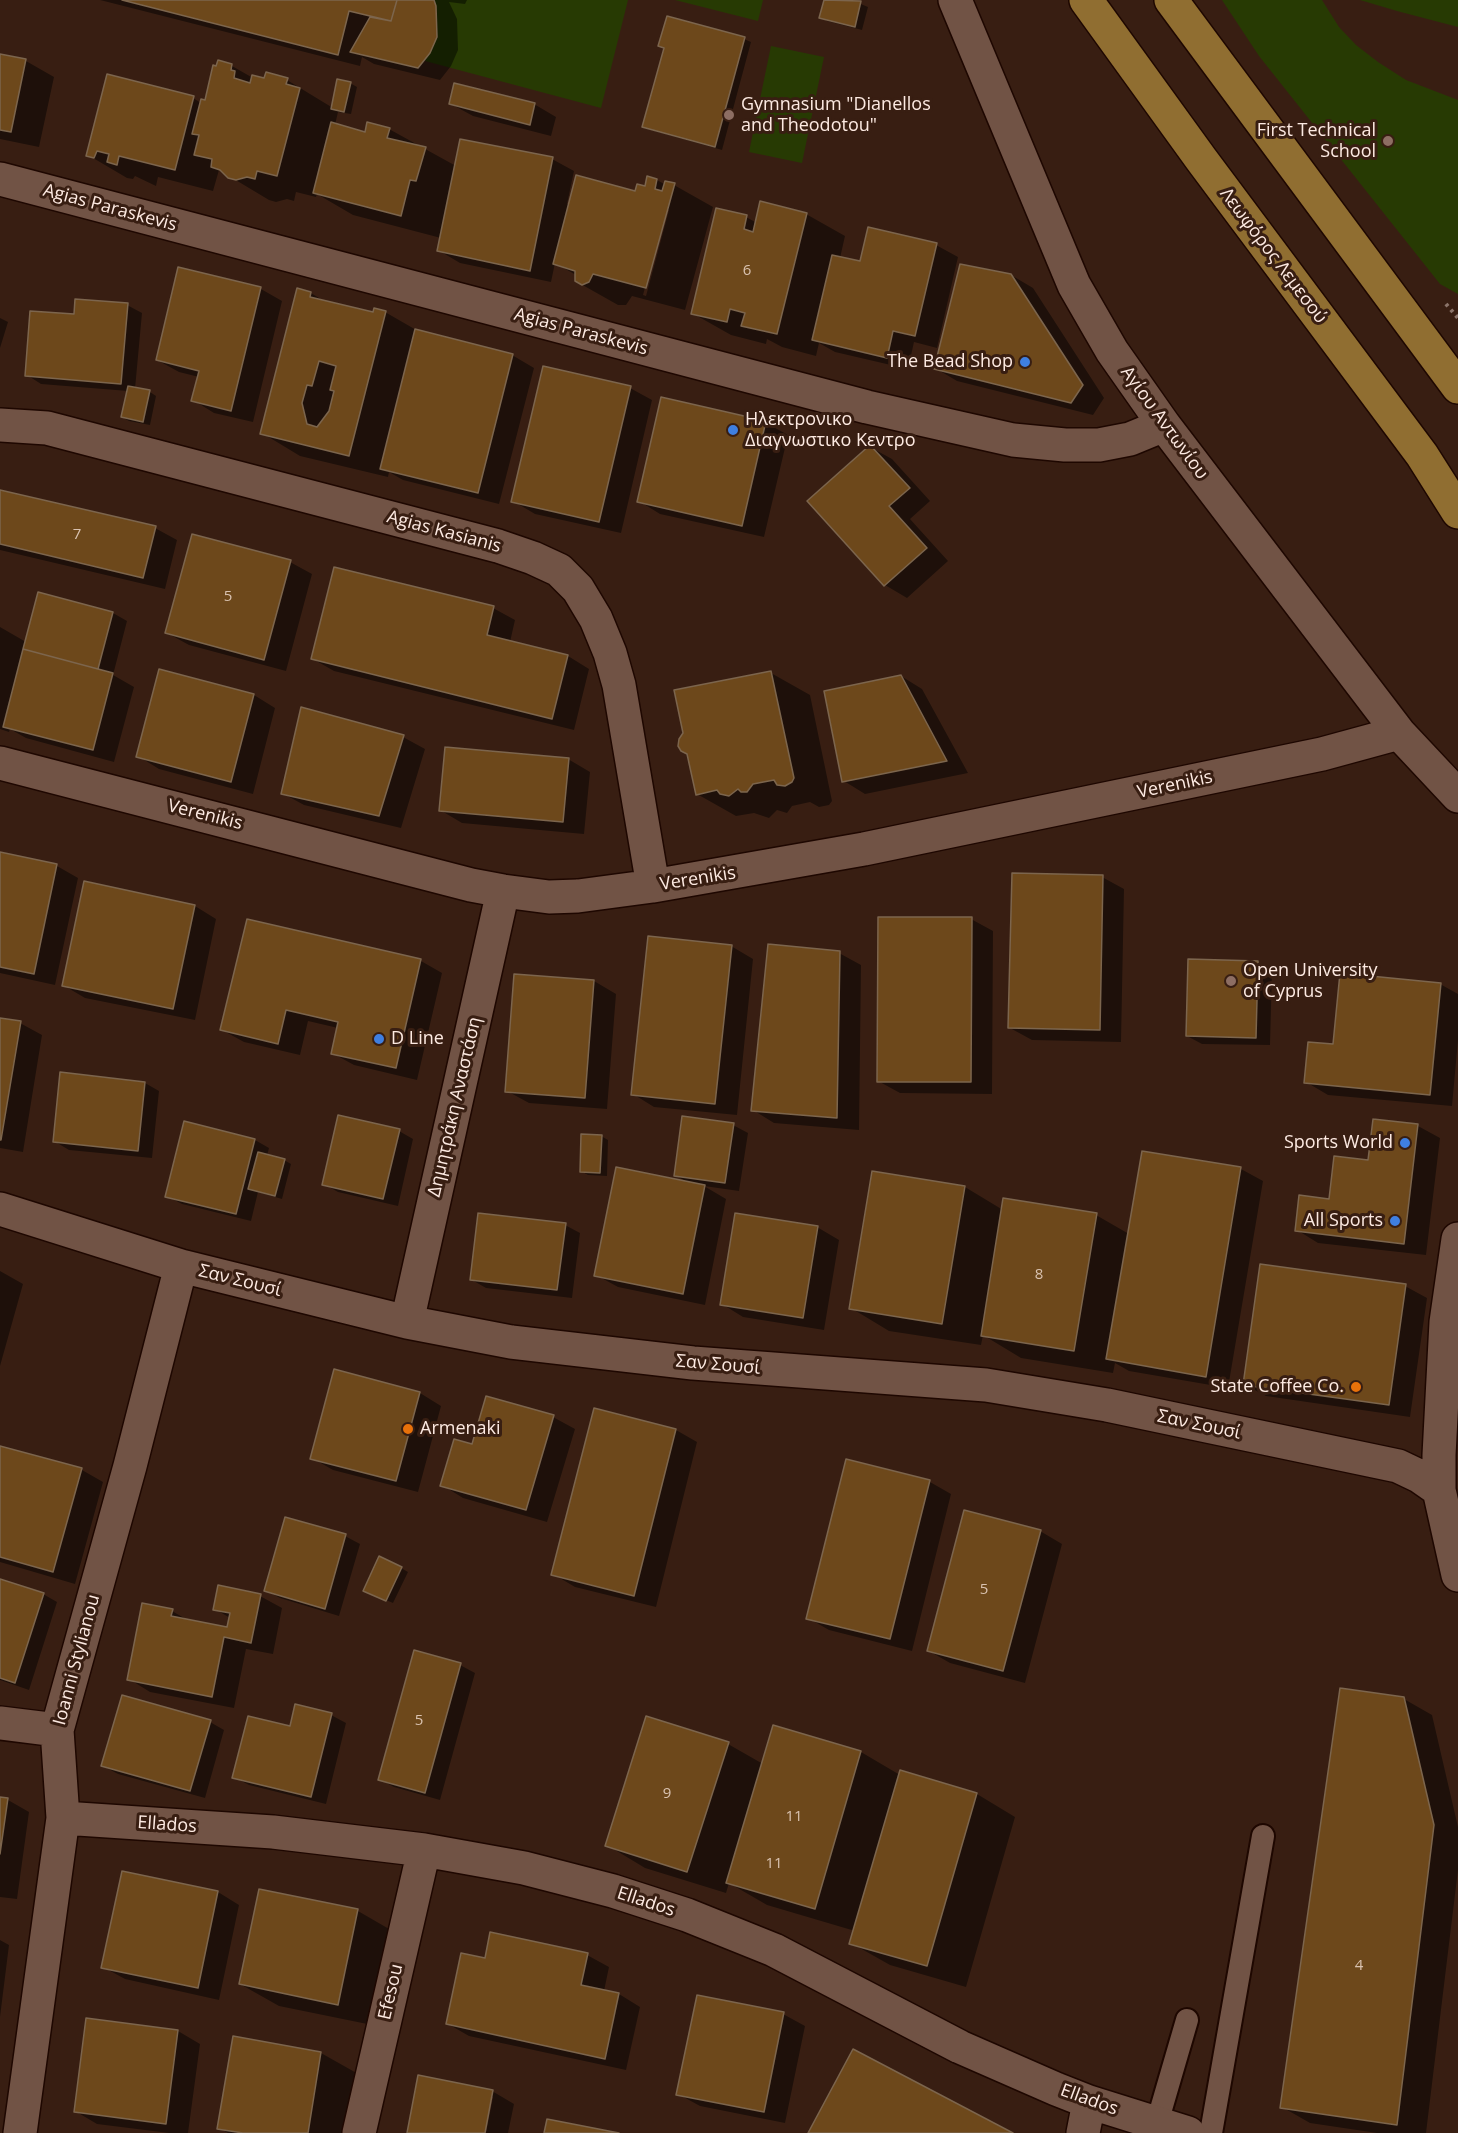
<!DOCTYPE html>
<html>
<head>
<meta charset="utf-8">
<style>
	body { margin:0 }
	canvas { display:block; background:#381e12 }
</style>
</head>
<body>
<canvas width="1458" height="2133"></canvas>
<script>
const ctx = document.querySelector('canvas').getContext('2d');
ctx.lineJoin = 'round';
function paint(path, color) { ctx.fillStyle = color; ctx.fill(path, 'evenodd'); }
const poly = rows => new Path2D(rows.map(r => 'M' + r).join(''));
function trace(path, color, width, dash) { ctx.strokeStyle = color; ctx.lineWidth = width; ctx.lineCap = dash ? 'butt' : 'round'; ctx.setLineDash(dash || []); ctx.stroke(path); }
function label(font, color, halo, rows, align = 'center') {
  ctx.font = font + ' "Open Sans",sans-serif'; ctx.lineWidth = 6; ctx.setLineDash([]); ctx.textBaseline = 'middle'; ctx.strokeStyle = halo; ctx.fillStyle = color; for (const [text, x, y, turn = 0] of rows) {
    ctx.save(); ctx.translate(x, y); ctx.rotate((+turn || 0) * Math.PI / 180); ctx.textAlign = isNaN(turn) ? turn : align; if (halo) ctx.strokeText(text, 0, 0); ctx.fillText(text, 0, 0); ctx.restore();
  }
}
paint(poly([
	[434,0,628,0,601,108,425,61,437,37,437,13],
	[675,0,763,0,758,21],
	[1222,0,1322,0,1339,27,1356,45,1378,62,1406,80,1458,100,1458,294,1440,284,1259,56],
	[1360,0,1458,0,1458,27,1397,11],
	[771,46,824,57,802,163,749,152]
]), '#273a03');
paint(poly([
	[100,0,467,0,465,4,449,2,457,19,458,50,451,66,440,80,374,64,362,57,360,66],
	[825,0,851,0,868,7,862,30,827,21,821,17],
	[744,39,751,42,722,150,651,130,644,126],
	[0,55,26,61,54,77,39,147,0,139],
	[219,62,232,66,253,78,265,80,287,80,333,108,350,83,357,87,351,114,338,112,335,125,366,133,389,129,456,166,552,159,574,171,567,204,636,193,657,180,666,185,674,185,713,207,685,310,632,296,626,305,618,305,579,283,576,275,555,263,551,282,460,263,438,250,441,238,353,215,317,194,316,197,296,192,294,201,287,199,276,202,269,200,219,170,213,191,158,177,156,186,135,176,133,179,127,178,88,155,193,98,201,103,206,102],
	[666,210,669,210,646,296,643,295],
	[451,104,534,104,556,117,551,136,473,116],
	[806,214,845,236,840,258,861,263,936,245,958,257,937,348,914,342,908,369,835,352,819,343,816,356,782,347,767,339,766,344,731,335,692,313,746,217,757,223],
	[180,268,261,289,282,301,253,422,214,413,193,400,199,377,179,372,157,360],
	[1011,275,1033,288,1104,398,1093,415,957,381,935,368],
	[311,293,327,303,374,314,385,312,418,331,512,355,534,368,499,504,403,480,389,472,388,477,300,456,262,433],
	[127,305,142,313,135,389,150,392,156,396,150,425,129,421,122,417,128,391,41,384,27,375,76,316],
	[0,318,8,322,0,348],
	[630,388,652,400,621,533,535,514,513,501],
	[662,399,766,423,788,435,764,537,660,514,639,501],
	[870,447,892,459,930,501,910,519,948,561,907,598,885,585,809,501],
	[0,491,155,528,177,540,165,589,0,550],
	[290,562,312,574,286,671,189,645,167,633],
	[39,594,113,613,127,621,113,675,134,687,114,762,26,738,10,729,9,732,0,729,0,627,26,642],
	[493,608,515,620,510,642,568,656,589,669,574,730,334,671,313,659],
	[160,671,254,695,275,708,253,794,159,769,138,756],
	[771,673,810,695,832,801,829,805,819,807,810,802,792,806,787,813,777,810,769,818,754,813,736,816,697,794],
	[901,676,922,689,968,773,865,794,844,781],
	[403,737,425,749,401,828,304,805,282,793],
	[568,759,590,772,584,834,462,823,440,810],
	[0,854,57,866,78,878,55,985,0,973],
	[1102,877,1124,889,1121,1042,1032,1040,1010,1028],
	[85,883,195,906,216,919,195,1020,85,998,63,985],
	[971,919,993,931,992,1094,900,1093,878,1081],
	[248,921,421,961,442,973,417,1080,354,1065,332,1053,338,1028,308,1021,300,1055,244,1042,222,1030],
	[731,946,753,959,737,1115,654,1107,633,1094],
	[839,953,861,965,859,1130,774,1123,753,1110],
	[1257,963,1272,971,1270,1045,1202,1044,1187,1036],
	[516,975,594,981,616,994,607,1109,529,1103,507,1091],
	[1440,984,1458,994,1458,1040,1452,1106,1328,1095,1306,1082,1335,1046],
	[0,1019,20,1023,42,1035,23,1152,0,1148],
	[145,1083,159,1091,152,1158,69,1150,54,1141],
	[1374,1120,1418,1126,1440,1138,1426,1255,1318,1243,1297,1230,1331,1200,1369,1162],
	[186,1123,255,1140,269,1148,267,1156,284,1160,291,1164,282,1199,258,1192,251,1221,182,1204,167,1196],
	[733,1125,748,1133,739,1191,704,1186,726,1199,705,1305,618,1287,596,1275,687,1182,675,1175],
	[399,1131,413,1139,398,1206,338,1192,324,1184],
	[601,1136,608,1140,607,1176,588,1175,581,1171],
	[1143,1152,1241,1169,1263,1181,1228,1388,1129,1371,1115,1363,1113,1373,1021,1358,983,1335,981,1345,889,1331,851,1308,965,1187,1003,1210,1096,1215,1129,1234],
	[565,1225,580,1233,572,1298,486,1288,472,1280],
	[817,1227,839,1240,824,1330,743,1317,722,1304],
	[0,1271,23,1284,0,1366],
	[1405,1286,1427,1298,1410,1417,1266,1396,1244,1384],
	[335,1371,420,1393,441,1406,418,1492,333,1470,312,1458],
	[596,1410,676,1430,697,1442,656,1607,575,1587,553,1574],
	[553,1417,575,1429,547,1522,463,1498,442,1485],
	[0,1448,82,1470,103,1482,75,1584,0,1562],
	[847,1461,930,1482,951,1494,912,1651,829,1630,808,1618],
	[1040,1531,1062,1544,1025,1683,950,1663,929,1651],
	[345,1536,360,1544,339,1616,280,1598,265,1590],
	[401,1568,408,1572,393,1603,372,1594],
	[0,1580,43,1594,57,1602,29,1690,0,1680],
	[260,1596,282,1608,273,1654,246,1649,234,1708,150,1692,129,1679,172,1611,191,1622,228,1629,230,1618,215,1609],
	[460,1665,475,1673,440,1800,394,1787,379,1779],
	[1404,1699,1432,1715,1458,1827,1458,1870,1426,2133,1377,2133,1310,2123,1282,2107],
	[331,1715,346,1723,326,1804,249,1785,234,1777,291,1728],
	[210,1722,224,1730,205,1798,118,1774,103,1766],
	[774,1727,861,1752,900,1775,977,1794,1015,1817,966,1987,890,1965,851,1943,855,1931,767,1905,729,1883,726,1893,645,1868,607,1845,728,1744,763,1764],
	[0,1799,8,1800,29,1812,17,1899,0,1897],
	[218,1892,239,1905,219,2000,125,1979,103,1967],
	[358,1911,396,1933,377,2026,279,2006,240,1984],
	[0,1940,9,1945,0,2017],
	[587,1955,609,1967,604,1991,619,1994,640,2007,626,2070,469,2036,448,2024,486,1960],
	[783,2014,805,2026,785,2123,700,2106,678,2094],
	[87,2019,178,2031,200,2044,188,2133,169,2133,97,2124,75,2111],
	[234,2038,321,2053,360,2075,350,2133,228,2133,219,2128],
	[492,2091,514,2104,508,2133,486,2133,493,2097,490,2097,483,2133,408,2133]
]), '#0007');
const building = poly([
	[122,0,397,0,391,21,349,11,338,55,122,0],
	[397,0,434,0,436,6,437,37,430,53,418,68,350,52,370,17,391,21,397,0],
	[824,0,861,1,855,27,819,18,824,0],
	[667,16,745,37,715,147,642,127,664,48,658,46,667,16],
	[0,54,26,59,11,132,0,130,0,54],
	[218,60,232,64,231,70,235,71,234,78,250,83,252,75,264,78,266,72,288,78,286,84,300,88,277,176,257,171,255,179,247,177,236,180,228,178,220,170,211,167,212,159,194,155,199,135,192,134,201,99,205,100,213,65,216,66,218,60],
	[107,74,194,96,175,170,119,156,117,165,107,162,109,154,97,151,94,158,86,156,107,74],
	[337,79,351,82,344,112,331,109,337,79],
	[454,83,535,103,530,125,449,104,454,83],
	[331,122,365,132,367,122,390,128,387,138,426,147,416,181,410,180,401,216,313,193,331,122],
	[460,139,553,157,530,271,437,251,460,139],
	[576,175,635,191,637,184,645,186,647,176,657,179,655,189,662,191,665,181,675,183,646,288,593,274,589,282,582,285,575,281,575,271,553,264,576,175],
	[760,201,807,213,777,334,741,326,745,313,730,309,727,322,691,314,716,208,747,215,744,229,753,232,760,201],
	[868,227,937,243,915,336,893,331,887,358,812,340,832,255,860,261,868,227],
	[960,264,1011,274,1083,385,1071,403,934,369,960,264],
	[178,267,261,287,231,411,191,401,199,371,156,360,178,267],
	[297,288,311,292,310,297,373,312,374,308,386,311,349,456,260,434,297,288],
	[319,361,336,366,330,390,334,391,329,411,317,427,307,424,302,403,307,385,312,386,319,361],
	[75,299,128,303,121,384,25,376,30,311,74,314,75,299],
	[415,329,513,354,478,493,380,469,415,329],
	[543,366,631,386,599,522,511,502,543,366],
	[128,386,150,390,143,422,121,417,128,386],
	[661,397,766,421,742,526,637,502,661,397],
	[870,445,910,488,889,506,927,548,884,586,807,501,870,445],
	[0,490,156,526,143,578,0,544,0,490],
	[192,534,291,560,264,660,165,633,192,534],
	[334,567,494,606,487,635,568,655,552,719,311,659,334,567],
	[38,592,113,612,98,669,23,649,38,592],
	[23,649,113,673,93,750,3,727,23,649],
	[159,669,254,694,231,782,136,757,159,669],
	[771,671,794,778,792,782,785,786,777,785,774,780,753,784,747,792,741,792,738,789,729,796,720,794,717,790,696,795,687,754,681,751,678,746,679,739,683,733,674,690,771,671],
	[901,675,947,761,842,782,824,691,901,675],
	[301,707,404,735,379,816,281,794,301,707],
	[445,747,569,758,563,822,439,811,445,747],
	[0,852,57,864,34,974,0,967,0,852],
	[1012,873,1103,875,1100,1030,1008,1028,1012,873],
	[84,881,195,905,173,1009,62,986,84,881],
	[878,917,972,917,971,1082,877,1082,878,917],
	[247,919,421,959,396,1068,331,1054,338,1022,286,1010,278,1044,220,1030,247,919],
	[648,936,732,945,715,1104,631,1095,648,936],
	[768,944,840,951,837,1118,751,1111,768,944],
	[1188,959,1258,961,1256,1038,1186,1036,1188,959],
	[1340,973,1441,983,1430,1095,1304,1083,1308,1042,1333,1044,1340,973],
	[514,974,594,980,585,1098,505,1092,514,974],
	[0,1018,21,1021,1,1140,0,1140,0,1018],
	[60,1072,145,1082,138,1151,53,1142,60,1072],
	[338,1115,400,1129,383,1199,322,1185,338,1115],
	[682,1116,734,1123,725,1183,674,1176,682,1116],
	[1373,1119,1418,1124,1404,1244,1295,1231,1299,1195,1329,1199,1334,1156,1368,1160,1373,1119],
	[184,1121,255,1139,236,1214,165,1197,184,1121],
	[581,1134,602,1135,600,1173,580,1172,581,1134],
	[1142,1151,1241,1167,1206,1377,1106,1359,1142,1151],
	[258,1152,285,1159,275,1196,248,1189,258,1152],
	[616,1167,705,1185,683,1294,594,1276,616,1167],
	[872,1171,965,1186,942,1324,849,1309,872,1171],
	[1003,1198,1097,1213,1074,1351,981,1336,1003,1198],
	[478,1213,566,1223,557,1290,470,1280,478,1213],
	[735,1213,818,1226,803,1318,720,1305,735,1213],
	[1260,1264,1406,1284,1389,1405,1243,1385,1260,1264],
	[334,1369,420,1392,396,1481,310,1459,334,1369],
	[486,1396,554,1415,526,1510,440,1486,454,1439,472,1444,486,1396],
	[594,1408,676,1429,634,1596,551,1575,594,1408],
	[0,1446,82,1468,53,1572,0,1557,0,1446],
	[846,1459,930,1480,890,1639,806,1619,846,1459],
	[964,1510,1041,1530,1003,1671,927,1651,964,1510],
	[285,1517,346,1534,325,1609,264,1591,285,1517],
	[379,1556,402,1567,386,1601,363,1591,379,1556],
	[0,1579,44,1593,15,1683,0,1678,0,1579],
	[218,1585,261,1594,251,1643,224,1637,212,1697,127,1680,142,1603,173,1609,171,1616,227,1627,230,1613,213,1610,218,1585],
	[414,1650,461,1663,425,1793,378,1780,414,1650],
	[1340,1688,1404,1697,1434,1825,1397,2125,1280,2108,1340,1688],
	[122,1695,211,1720,190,1791,101,1766,122,1695],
	[295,1704,332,1713,311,1797,232,1778,248,1716,290,1726,295,1704],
	[646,1716,729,1742,687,1872,605,1846,646,1716],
	[773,1725,861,1751,815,1909,726,1883,773,1725],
	[900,1770,977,1793,927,1966,849,1944,900,1770],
	[0,1797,8,1798,0,1854,0,1797],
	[122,1871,218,1891,198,1988,101,1968,122,1871],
	[259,1889,358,1909,338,2005,239,1984,259,1889],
	[490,1932,588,1953,581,1985,619,1993,605,2059,446,2024,461,1953,485,1958,490,1932],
	[697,1995,784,2012,764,2112,676,2095,697,1995],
	[86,2018,178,2030,166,2124,74,2112,86,2018],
	[233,2036,321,2052,308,2133,243,2133,217,2129,233,2036],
	[853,2049,1013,2133,808,2133,853,2049],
	[418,2075,493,2090,485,2133,407,2133,418,2075],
	[547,2119,619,2133,544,2133,547,2119]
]);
paint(building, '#6d481b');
trace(building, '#7c654d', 1.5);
const service = poly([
	[1157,2123,1187,2020],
	[1211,2133,1263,1836]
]);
const minor = poly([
	[955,0,1074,285,1112,351,1164,425,1399,733,1458,796],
	[0,179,867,407,1013,440,1065,445,1099,445,1130,439,1164,425],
	[0,425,47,428,498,546,533,558,559,570,578,589,596,619,610,653,619,685,653,886],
	[0,763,471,885,503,891,549,897,578,896,653,886,864,849,1322,754,1399,733],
	[0,1209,181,1266,407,1322,511,1342,693,1363,986,1385,1107,1405,1398,1466,1419,1476,1439,1490],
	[1458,1239,1446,1322,1439,1455,1439,1490,1458,1575],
	[407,1322,503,891],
	[0,1723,57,1730],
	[63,1818,273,1832,424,1850,524,1868,613,1891,687,1915,774,1950,960,2047,1056,2089,1089,2102,1188,2133],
	[20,2133,63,1818,57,1730,130,1466,181,1266],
	[359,2133,424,1850],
	[1083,2133,1089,2102]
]);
const primary = poly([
	[1086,0,1201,159,1422,455,1458,512],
	[1171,0,1458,387]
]);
trace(service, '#1e0700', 26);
trace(minor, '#1e0700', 36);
trace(primary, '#1e0700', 36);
trace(poly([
	[1446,304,1458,318]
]), '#8b746a', 4, [3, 4.5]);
trace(service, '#715345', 22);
trace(minor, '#715345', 33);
trace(primary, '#906e31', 33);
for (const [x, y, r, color] of [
	[729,115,6,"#8d6e63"],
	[1388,141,6,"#8d6e63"],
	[1025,362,6,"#3f7fe0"],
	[733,430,6,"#3f7fe0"],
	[1231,981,6,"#8d6e63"],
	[379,1039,6,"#3f7fe0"],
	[1405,1143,6,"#3f7fe0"],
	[1395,1221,6,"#3f7fe0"],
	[1356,1387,6,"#e8710a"],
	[408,1429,6,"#e8710a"]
]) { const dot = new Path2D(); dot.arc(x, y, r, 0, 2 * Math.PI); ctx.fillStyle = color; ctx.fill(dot); trace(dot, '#381e12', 2); }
label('15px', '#d9c2b0', null, [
	["6",747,271],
	["7",77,535],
	["5",228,597],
	["8",1039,1275],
	["5",984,1590],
	["5",419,1721],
	["9",667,1794],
	["11",794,1817],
	["11",774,1864],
	["4",1359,1966]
]);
label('18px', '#fdeae2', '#381e12', [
	["Gymnasium \"Dianellos",741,105],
	["and Theodotou\"",741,126],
	["First Technical",1376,131,"right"],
	["School",1376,152,"right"],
	["The Bead Shop",1013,362,"right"],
	["Ηλεκτρονικο",745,420],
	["Διαγνωστικο Κεντρο",745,441],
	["Open University",1243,971],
	["of Cyprus",1243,992],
	["D Line",391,1039],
	["Sports World",1393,1143,"right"],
	["All Sports",1383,1221,"right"],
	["State Coffee Co.",1344,1387,"right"],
	["Armenaki",420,1429]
], 'left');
label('18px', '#fdeae2', '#381e12', [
	["Agias Paraskevis",110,208,15],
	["Λεωφόρος Λεμεσού",1273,256,53],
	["Agias Paraskevis",581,332,15],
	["Αγίου Αντωνίου",1164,423,54],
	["Agias Kasianis",444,532,15],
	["Verenikis",1175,785,-12],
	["Verenikis",205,815,14],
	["Verenikis",698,879,-9],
	["Δημητράκη Αναστάση",455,1107,-77],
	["Σαν Σουσί",240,1281,14],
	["Σαν Σουσί",718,1365,5],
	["Σαν Σουσί",1199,1425,12],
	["Ioanni Stylianou",77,1660,-75],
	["Ellados",167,1825,4],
	["Ellados",646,1902,18],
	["Efesou",391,1992,-77],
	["Ellados",1089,2100,20]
]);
</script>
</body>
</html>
